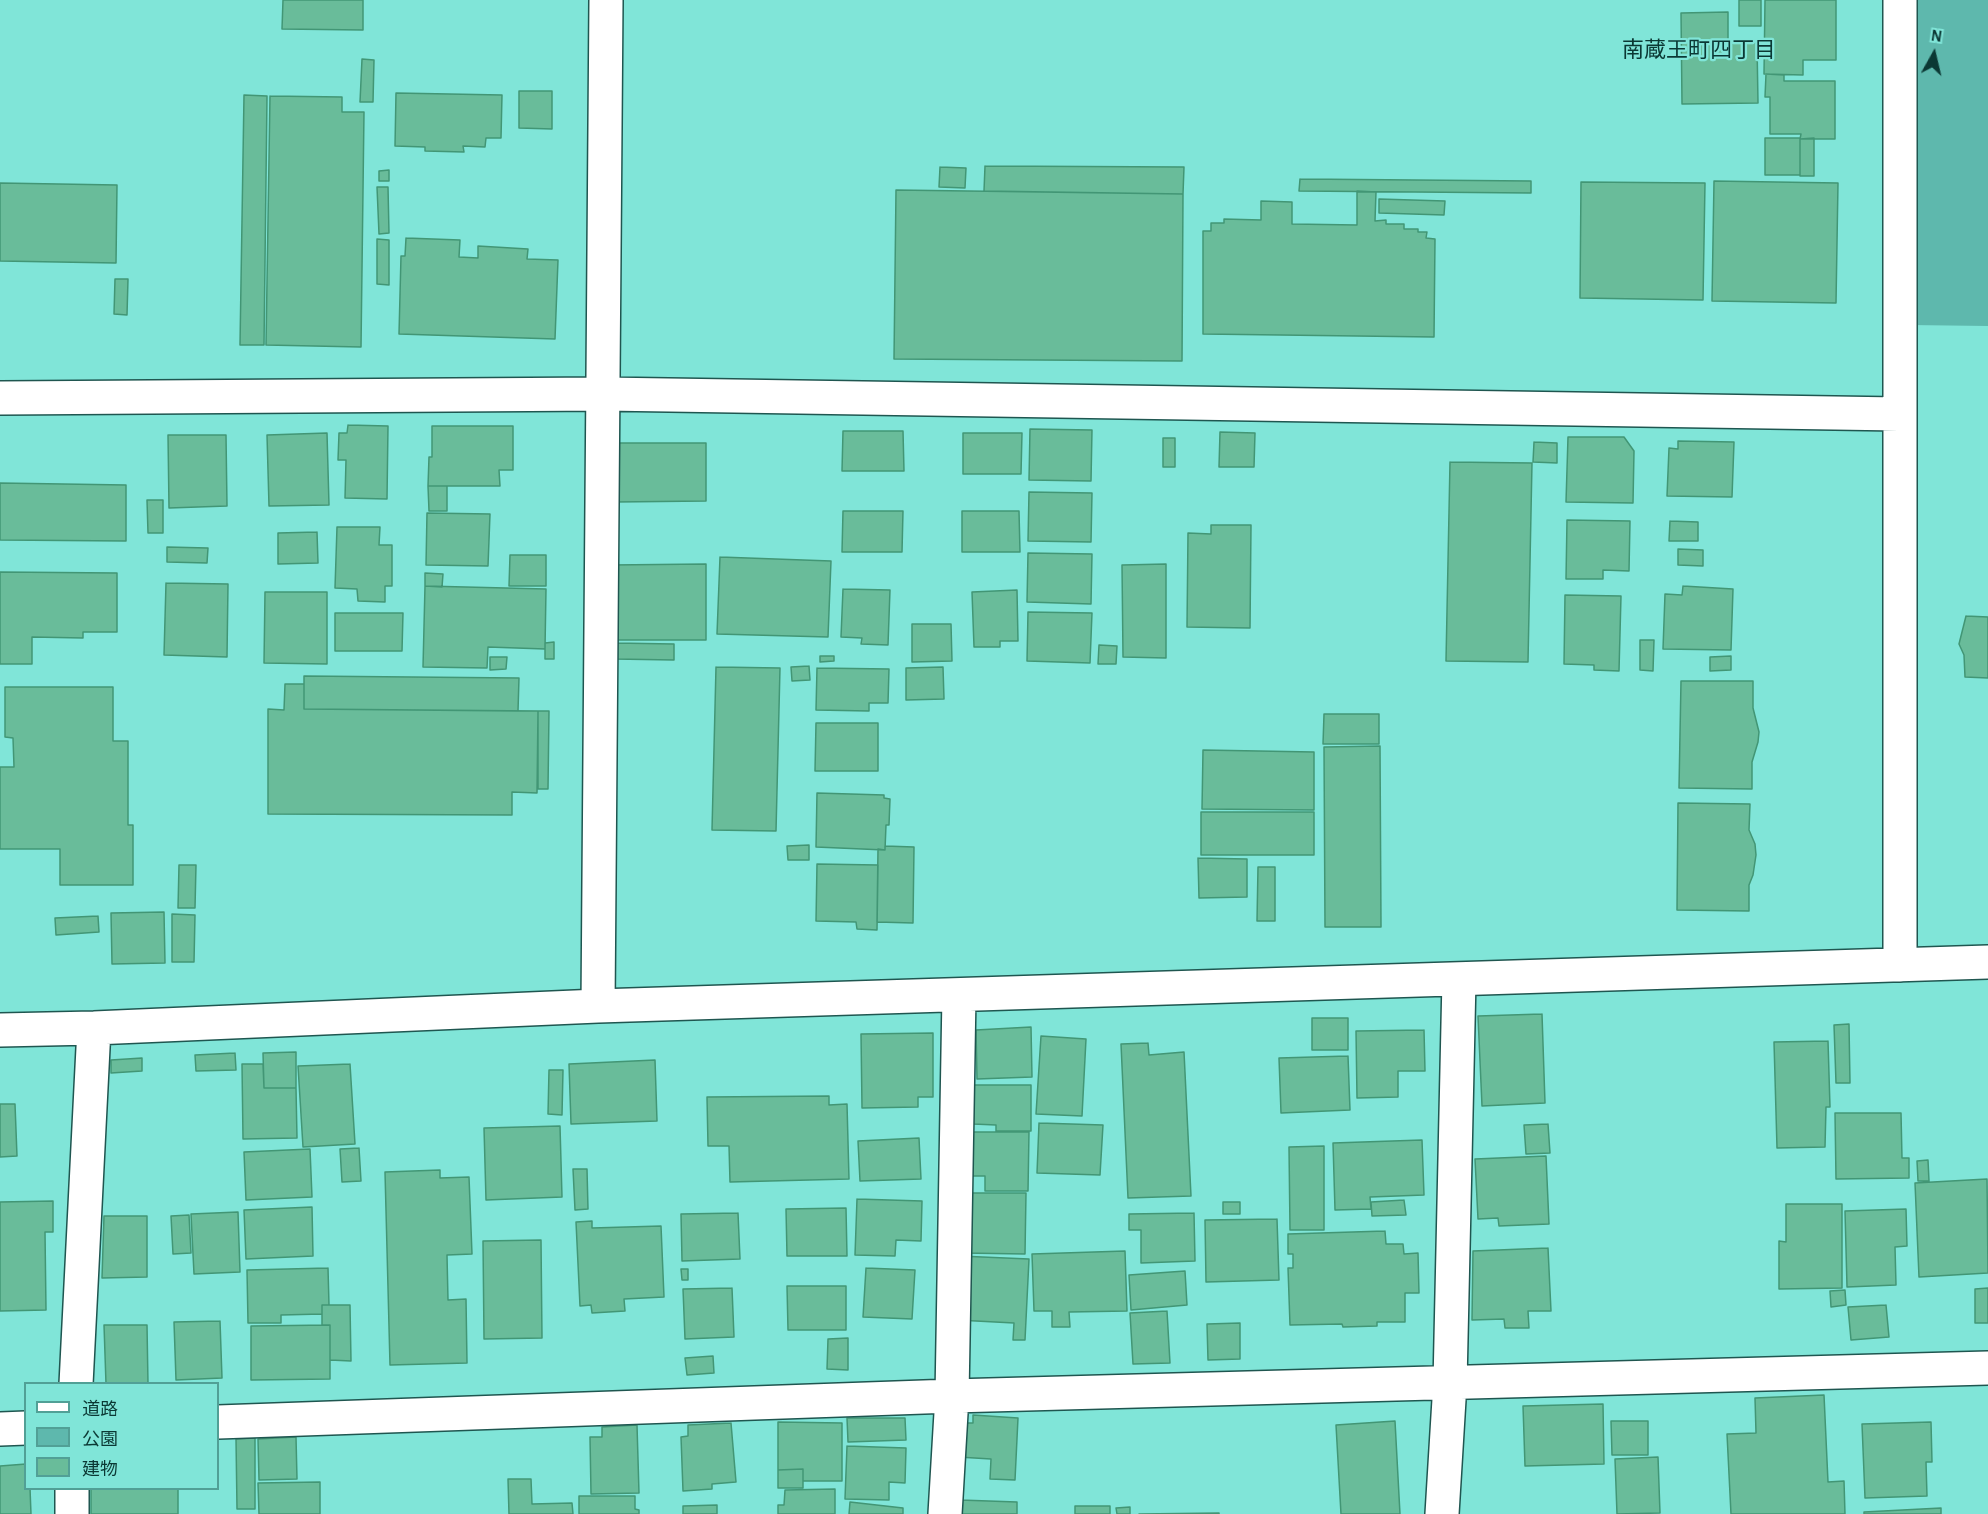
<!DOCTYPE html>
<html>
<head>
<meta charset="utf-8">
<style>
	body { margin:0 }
	#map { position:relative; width:1988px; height:1514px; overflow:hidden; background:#80e5d8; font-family:"Alegreya Sans","Noto Sans JP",sans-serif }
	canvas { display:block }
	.legend { position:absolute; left:24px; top:1382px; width:195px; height:108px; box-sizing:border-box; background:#80e5d8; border:2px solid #51a096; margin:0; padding:8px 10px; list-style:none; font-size:18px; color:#0b3834 }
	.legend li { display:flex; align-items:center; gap:12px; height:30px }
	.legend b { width:30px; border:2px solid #51a096 }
	.north { position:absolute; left:1904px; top:24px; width:60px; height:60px; -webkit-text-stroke:4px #80e5d8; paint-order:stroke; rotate:8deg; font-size:16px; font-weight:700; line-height:24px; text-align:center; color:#0b3834 }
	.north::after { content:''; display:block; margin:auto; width:21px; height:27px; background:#0b3834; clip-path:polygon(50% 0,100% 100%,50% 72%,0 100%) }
</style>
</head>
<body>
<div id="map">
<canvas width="1988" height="1514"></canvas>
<ul class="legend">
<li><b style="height:8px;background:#fff"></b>道路</li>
<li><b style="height:16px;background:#5eb8ad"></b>公園</li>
<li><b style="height:16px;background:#69bc9a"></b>建物</li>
</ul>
<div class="north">N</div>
</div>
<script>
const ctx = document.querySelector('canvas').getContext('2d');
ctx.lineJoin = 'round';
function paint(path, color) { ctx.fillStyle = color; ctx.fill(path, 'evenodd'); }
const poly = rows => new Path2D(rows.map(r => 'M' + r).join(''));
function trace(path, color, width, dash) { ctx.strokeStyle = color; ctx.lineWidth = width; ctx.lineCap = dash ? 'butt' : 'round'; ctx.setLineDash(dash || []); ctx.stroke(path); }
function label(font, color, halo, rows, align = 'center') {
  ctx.font = font + ' "Alegreya Sans","Noto Sans JP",sans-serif'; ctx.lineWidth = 4.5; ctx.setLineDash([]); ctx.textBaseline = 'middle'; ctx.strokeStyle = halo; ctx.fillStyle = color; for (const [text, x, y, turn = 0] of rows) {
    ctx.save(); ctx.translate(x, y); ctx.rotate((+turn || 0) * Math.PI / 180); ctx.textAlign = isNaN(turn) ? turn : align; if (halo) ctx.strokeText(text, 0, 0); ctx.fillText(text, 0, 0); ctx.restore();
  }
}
paint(poly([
	[1908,0,1988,0,1988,326,1909,325]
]), '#5eb8ad');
const building = poly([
	[283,0,363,0,363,30,282,29,283,0],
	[1739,0,1761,0,1761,26,1739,26,1739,0],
	[1765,0,1836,0,1836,60,1803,60,1803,75,1764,74,1765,0],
	[1728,12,1728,43,1757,43,1758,103,1682,104,1681,13,1728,12],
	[362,59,374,60,373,102,360,102,362,59],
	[1766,74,1784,75,1784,81,1835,81,1835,139,1800,139,1801,134,1770,134,1770,97,1765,97,1766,74],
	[519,91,552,91,552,129,519,128,519,91],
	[396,93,502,95,501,138,486,138,485,147,463,146,464,152,425,151,425,147,395,146,396,93],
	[244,95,267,96,264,345,240,345,244,95],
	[270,96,342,97,342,112,364,112,361,347,266,345,270,96],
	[1765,138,1800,138,1800,175,1765,175,1765,138],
	[1814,138,1814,176,1800,176,1800,139,1814,138],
	[985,166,1184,167,1183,194,984,191,985,166],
	[940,167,966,168,965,188,939,187,940,167],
	[389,170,389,181,379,181,379,171,389,170],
	[1300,179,1531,181,1531,193,1299,191,1300,179],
	[1714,181,1838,183,1836,303,1712,301,1714,181],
	[1581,182,1705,183,1703,300,1580,298,1581,182],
	[0,183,117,185,116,263,0,261,0,183],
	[377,187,388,187,389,233,379,234,377,187],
	[896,190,1183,194,1182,361,894,359,896,190],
	[1357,191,1376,192,1375,221,1386,220,1386,224,1404,224,1404,229,1418,229,1418,232,1427,232,1426,238,1435,239,1434,337,1203,334,1203,231,1211,231,1211,223,1224,223,1224,219,1261,220,1261,201,1292,202,1292,224,1357,225,1357,191],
	[1379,199,1445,201,1444,215,1379,213,1379,199],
	[406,238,460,240,459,257,478,258,478,246,528,249,527,259,558,260,555,339,399,334,401,256,405,256,406,238],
	[377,239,389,240,389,285,377,284,377,239],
	[115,279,128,279,127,315,114,314,115,279],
	[348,425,388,426,387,499,345,498,346,460,338,460,339,433,347,433,348,425],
	[432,426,513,426,513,470,499,470,500,486,428,486,429,457,432,457,432,426],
	[1030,429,1092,430,1091,481,1029,480,1030,429],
	[843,431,903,431,904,471,842,471,843,431],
	[1220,432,1255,433,1254,467,1219,467,1220,432],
	[327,433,329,505,269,506,267,435,327,433],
	[963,433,1022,433,1021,474,963,474,963,433],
	[168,435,226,435,227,506,169,508,168,435],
	[1568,437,1624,437,1634,451,1633,503,1566,502,1568,437],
	[1163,438,1175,438,1175,467,1163,467,1163,438],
	[1678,441,1734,442,1732,497,1667,496,1669,448,1678,449,1678,441],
	[1534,442,1557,443,1557,463,1533,462,1534,442],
	[614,443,706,443,706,501,615,502,614,443],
	[1450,462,1532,463,1528,662,1446,661,1450,462],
	[0,483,126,485,126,541,0,540,0,483],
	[428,486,447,486,447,511,429,511,428,486],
	[1029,492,1092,493,1091,542,1028,541,1029,492],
	[147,500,163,500,163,533,148,533,147,500],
	[843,511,903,511,902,552,842,552,843,511],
	[962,511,1019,511,1020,552,962,552,962,511],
	[427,513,490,514,488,566,426,565,427,513],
	[1567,520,1630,521,1629,571,1603,570,1603,579,1566,579,1567,520],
	[1670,521,1698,522,1698,541,1669,541,1670,521],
	[1211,525,1251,525,1250,628,1187,627,1188,533,1211,534,1211,525],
	[337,527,380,527,379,545,392,545,392,586,385,586,385,602,358,601,357,589,335,588,337,527],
	[317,532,318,563,278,564,278,533,317,532],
	[167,547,208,548,207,563,167,562,167,547],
	[1678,549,1703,550,1703,566,1678,565,1678,549],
	[1028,553,1092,554,1091,604,1027,602,1028,553],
	[510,555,546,555,546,586,509,586,510,555],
	[720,557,831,561,828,637,717,634,720,557],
	[706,564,706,640,610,640,610,565,706,564],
	[1166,564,1166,658,1123,657,1122,565,1166,564],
	[0,572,117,573,117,632,83,632,83,638,32,637,32,664,0,664,0,572],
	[425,573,443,574,442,587,425,586,425,573],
	[166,583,228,584,227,657,164,655,166,583],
	[425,586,546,589,545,649,488,647,487,668,423,667,425,586],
	[1683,586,1733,589,1731,650,1663,649,1665,594,1682,595,1683,586],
	[843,589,890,590,888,645,861,644,862,638,841,637,843,589],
	[1017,590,1018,641,1000,641,1000,647,974,647,972,592,1017,590],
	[265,592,327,592,327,664,264,663,265,592],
	[1565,595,1621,596,1619,671,1594,670,1594,665,1564,664,1565,595],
	[1028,612,1092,613,1090,663,1027,661,1028,612],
	[335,613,403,613,402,651,335,651,335,613],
	[1966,616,1988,617,1988,678,1965,677,1964,655,1959,644,1966,616],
	[912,624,951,624,952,661,912,662,912,624],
	[1640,640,1654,640,1653,671,1640,670,1640,640],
	[554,642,554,659,545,659,545,643,554,642],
	[615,643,674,644,674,660,614,659,615,643],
	[1099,645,1117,646,1116,664,1098,664,1099,645],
	[820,656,834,656,834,661,820,662,820,656],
	[1731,656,1731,670,1710,671,1710,657,1731,656],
	[490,657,507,657,506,669,490,670,490,657],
	[809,666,810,680,792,681,791,667,809,666],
	[716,667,780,668,776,831,712,830,716,667],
	[943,667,944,699,906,700,906,668,943,667],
	[817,668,889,669,888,703,869,703,869,711,816,710,817,668],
	[304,676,519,678,518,711,304,709,304,676],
	[1681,681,1753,681,1753,708,1759,732,1758,742,1752,762,1752,789,1679,788,1681,681],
	[285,684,304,684,304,709,538,711,537,793,512,792,512,815,268,814,268,709,284,710,285,684],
	[5,687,113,687,113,741,128,741,128,825,133,825,133,885,60,885,60,849,0,849,0,767,14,767,13,738,5,737,5,687],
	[538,711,549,711,548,789,538,789,538,711],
	[1324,714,1379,714,1379,744,1323,744,1324,714],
	[816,723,878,723,878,771,815,771,816,723],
	[1380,746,1381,927,1325,927,1324,747,1380,746],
	[1203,750,1314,752,1314,810,1202,809,1203,750],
	[817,793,884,795,884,798,890,799,889,825,886,825,885,850,816,847,817,793],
	[1678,803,1750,804,1749,830,1755,844,1756,855,1753,875,1749,885,1749,911,1677,910,1678,803],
	[1201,812,1314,812,1314,855,1201,855,1201,812],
	[809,845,809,860,788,860,787,846,809,845],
	[885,846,914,847,913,923,877,922,878,849,885,850,885,846],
	[1198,858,1247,859,1247,897,1199,898,1198,858],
	[817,864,878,865,877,930,857,929,856,922,816,921,817,864],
	[179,865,196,865,195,908,178,908,179,865],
	[1258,867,1275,867,1275,921,1257,921,1258,867],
	[164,912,165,963,112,964,111,913,164,912],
	[172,914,195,915,194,962,172,962,172,914],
	[98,916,99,932,56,935,55,918,98,916],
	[1542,1014,1545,1103,1482,1106,1478,1016,1542,1014],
	[1312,1018,1348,1018,1348,1050,1312,1050,1312,1018],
	[1849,1024,1850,1083,1836,1083,1834,1025,1849,1024],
	[1031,1027,1032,1077,977,1079,976,1030,1031,1027],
	[1424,1030,1425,1071,1398,1071,1398,1097,1357,1098,1356,1031,1424,1030],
	[933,1033,933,1097,918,1097,918,1107,862,1108,861,1034,933,1033],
	[1041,1036,1086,1039,1082,1116,1036,1114,1041,1036],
	[1828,1041,1830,1107,1826,1107,1825,1147,1777,1148,1774,1042,1828,1041],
	[1148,1043,1149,1055,1184,1052,1191,1196,1128,1198,1121,1044,1148,1043],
	[296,1052,296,1088,264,1088,263,1053,296,1052],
	[235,1053,236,1070,196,1071,195,1055,235,1053],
	[1348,1056,1350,1110,1281,1113,1279,1058,1348,1056],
	[142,1058,142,1071,111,1073,111,1060,142,1058],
	[655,1060,657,1121,571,1124,569,1064,655,1060],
	[242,1064,263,1064,264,1088,296,1088,297,1138,243,1139,242,1064],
	[350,1064,355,1144,303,1147,298,1066,350,1064],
	[549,1070,563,1070,562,1115,548,1114,549,1070],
	[973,1085,1031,1085,1031,1131,996,1131,996,1125,973,1124,973,1085],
	[829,1096,829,1105,847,1104,849,1179,730,1182,729,1146,708,1146,707,1097,829,1096],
	[0,1104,15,1104,17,1156,0,1157,0,1104],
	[1835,1113,1901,1113,1902,1158,1909,1158,1909,1178,1836,1179,1835,1113],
	[1039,1123,1103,1125,1100,1175,1037,1173,1039,1123],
	[1548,1124,1550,1153,1526,1154,1524,1125,1548,1124],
	[560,1126,562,1197,486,1200,484,1128,560,1126],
	[964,1132,1029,1132,1028,1191,985,1191,985,1176,968,1176,964,1132],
	[919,1138,921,1179,860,1181,858,1141,919,1138],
	[1422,1140,1424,1195,1370,1197,1371,1209,1335,1210,1333,1143,1422,1140],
	[1324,1146,1324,1230,1290,1230,1289,1147,1324,1146],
	[359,1148,361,1181,342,1182,340,1149,359,1148],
	[310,1149,312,1197,246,1200,244,1152,310,1149],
	[1546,1156,1549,1224,1499,1226,1498,1218,1478,1219,1475,1159,1546,1156],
	[1928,1160,1929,1181,1918,1181,1917,1161,1928,1160],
	[573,1169,587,1169,588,1209,575,1210,573,1169],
	[440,1170,440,1178,469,1177,472,1254,447,1255,448,1300,466,1299,467,1363,390,1365,385,1172,440,1170],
	[1987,1179,1988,1273,1919,1277,1915,1183,1987,1179],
	[962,1193,1026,1193,1025,1254,962,1253,962,1193],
	[857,1199,922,1201,921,1241,896,1240,895,1256,855,1255,857,1199],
	[1404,1200,1406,1215,1372,1216,1371,1202,1404,1200],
	[53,1201,53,1232,45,1232,46,1310,0,1311,0,1202,53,1201],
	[1223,1202,1240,1202,1240,1214,1223,1214,1223,1202],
	[1786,1204,1842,1204,1842,1288,1779,1289,1779,1241,1786,1242,1786,1204],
	[312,1207,313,1256,246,1259,244,1210,312,1207],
	[846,1208,847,1256,787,1256,786,1209,846,1208],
	[1906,1209,1907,1246,1895,1247,1896,1285,1847,1287,1845,1211,1906,1209],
	[238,1212,240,1272,194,1274,191,1214,238,1212],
	[738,1213,740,1259,682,1261,681,1214,738,1213],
	[1194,1213,1195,1261,1141,1263,1141,1230,1129,1230,1129,1214,1194,1213],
	[189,1215,191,1253,173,1254,171,1216,189,1215],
	[104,1216,147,1216,147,1277,102,1278,104,1216],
	[1277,1219,1279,1280,1206,1282,1205,1220,1277,1219],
	[592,1221,592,1228,661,1226,664,1297,624,1299,625,1311,592,1313,591,1305,580,1306,576,1222,592,1221],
	[1385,1231,1386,1244,1403,1244,1404,1254,1418,1253,1419,1293,1405,1293,1405,1322,1377,1322,1377,1326,1343,1327,1342,1324,1290,1325,1288,1268,1293,1268,1293,1254,1288,1254,1288,1234,1385,1231],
	[541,1240,542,1338,484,1339,483,1241,541,1240],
	[1548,1248,1551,1311,1528,1311,1529,1328,1505,1328,1504,1319,1472,1320,1473,1251,1548,1248],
	[1125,1251,1127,1311,1069,1312,1070,1327,1052,1327,1052,1311,1034,1311,1032,1254,1125,1251],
	[959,1256,1029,1259,1025,1340,1013,1340,1014,1323,957,1320,959,1256],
	[328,1268,329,1305,322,1305,322,1314,281,1315,281,1323,248,1323,247,1270,328,1268],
	[866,1268,915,1270,912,1319,863,1317,866,1268],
	[681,1269,688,1269,688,1280,682,1280,681,1269],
	[1185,1271,1187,1305,1131,1310,1129,1275,1185,1271],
	[787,1286,846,1286,846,1330,788,1330,787,1286],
	[732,1288,734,1337,685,1339,683,1289,732,1288],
	[1988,1288,1988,1323,1975,1323,1975,1289,1988,1288],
	[1845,1290,1846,1305,1831,1307,1830,1291,1845,1290],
	[322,1305,350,1305,351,1361,330,1360,330,1325,322,1325,322,1305],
	[1886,1305,1889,1337,1851,1340,1848,1307,1886,1305],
	[1167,1311,1170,1363,1133,1364,1130,1313,1167,1311],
	[220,1321,222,1378,176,1380,174,1322,220,1321],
	[1240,1323,1240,1359,1208,1360,1207,1324,1240,1323],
	[104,1325,147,1325,148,1384,106,1384,104,1325],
	[330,1325,330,1379,251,1380,251,1326,330,1325],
	[848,1338,848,1370,827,1369,828,1339,848,1338],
	[713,1356,714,1373,687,1375,685,1358,713,1356],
	[1824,1395,1828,1482,1844,1481,1845,1514,1731,1514,1727,1434,1756,1433,1755,1398,1824,1395],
	[1603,1404,1604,1464,1525,1466,1523,1406,1603,1404],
	[973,1415,1018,1418,1015,1480,990,1479,991,1459,958,1457,960,1423,973,1423,973,1415],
	[847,1418,905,1418,906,1440,848,1442,847,1418],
	[1395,1421,1400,1514,1341,1514,1336,1425,1395,1421],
	[1611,1421,1648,1421,1648,1455,1612,1455,1611,1421],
	[778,1422,842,1423,842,1481,803,1481,803,1469,778,1470,778,1422],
	[1931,1422,1932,1462,1926,1462,1927,1496,1865,1498,1862,1424,1931,1422],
	[731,1423,736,1482,712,1484,712,1489,683,1491,681,1437,688,1436,688,1425,731,1423],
	[637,1425,639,1493,591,1494,590,1437,602,1437,602,1427,637,1425],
	[296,1437,297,1479,259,1480,258,1439,296,1437],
	[255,1438,255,1509,237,1509,236,1439,255,1438],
	[847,1446,906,1448,905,1483,889,1482,889,1500,845,1499,847,1446],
	[1658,1457,1660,1513,1617,1514,1615,1459,1658,1457],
	[26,1464,26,1488,30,1488,31,1514,0,1514,0,1466,26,1464],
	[803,1469,803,1488,778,1488,778,1470,803,1469],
	[508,1479,531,1479,532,1504,572,1503,573,1514,509,1514,508,1479],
	[320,1482,320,1514,259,1514,258,1483,320,1482],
	[91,1488,178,1488,178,1514,91,1514,91,1488],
	[835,1489,835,1514,778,1514,778,1505,784,1505,785,1490,835,1489],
	[579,1496,635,1496,635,1509,639,1510,639,1514,579,1514,579,1496],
	[960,1500,1017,1502,1017,1514,959,1514,960,1500],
	[850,1502,903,1508,903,1514,849,1514,850,1502],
	[717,1505,717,1514,683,1514,683,1506,717,1505],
	[1075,1506,1110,1506,1110,1514,1075,1514,1075,1506],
	[1130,1507,1130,1514,1117,1514,1116,1508,1130,1507],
	[1941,1508,1941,1514,1864,1514,1864,1512,1941,1508],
	[1219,1513,1219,1514,1139,1514,1219,1513]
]);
paint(building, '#69bc9a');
trace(building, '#429675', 1.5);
const minor = poly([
	[0,398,604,394,1899,414],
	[1900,965,1900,0],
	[598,1006,606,0],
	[0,1030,94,1028,598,1006,1988,962],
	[76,1384,94,1028],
	[218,1422,952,1396,1988,1368],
	[0,1429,26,1428],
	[72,1514,72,1488],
	[945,1514,952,1396,959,995],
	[1442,1514,1450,1383,1459,979]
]);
trace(minor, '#1f5650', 36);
trace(minor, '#fff', 33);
label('22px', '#0b3834', '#80e5d8', [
	["南蔵王町四丁目",1699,50]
]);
</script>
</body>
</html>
